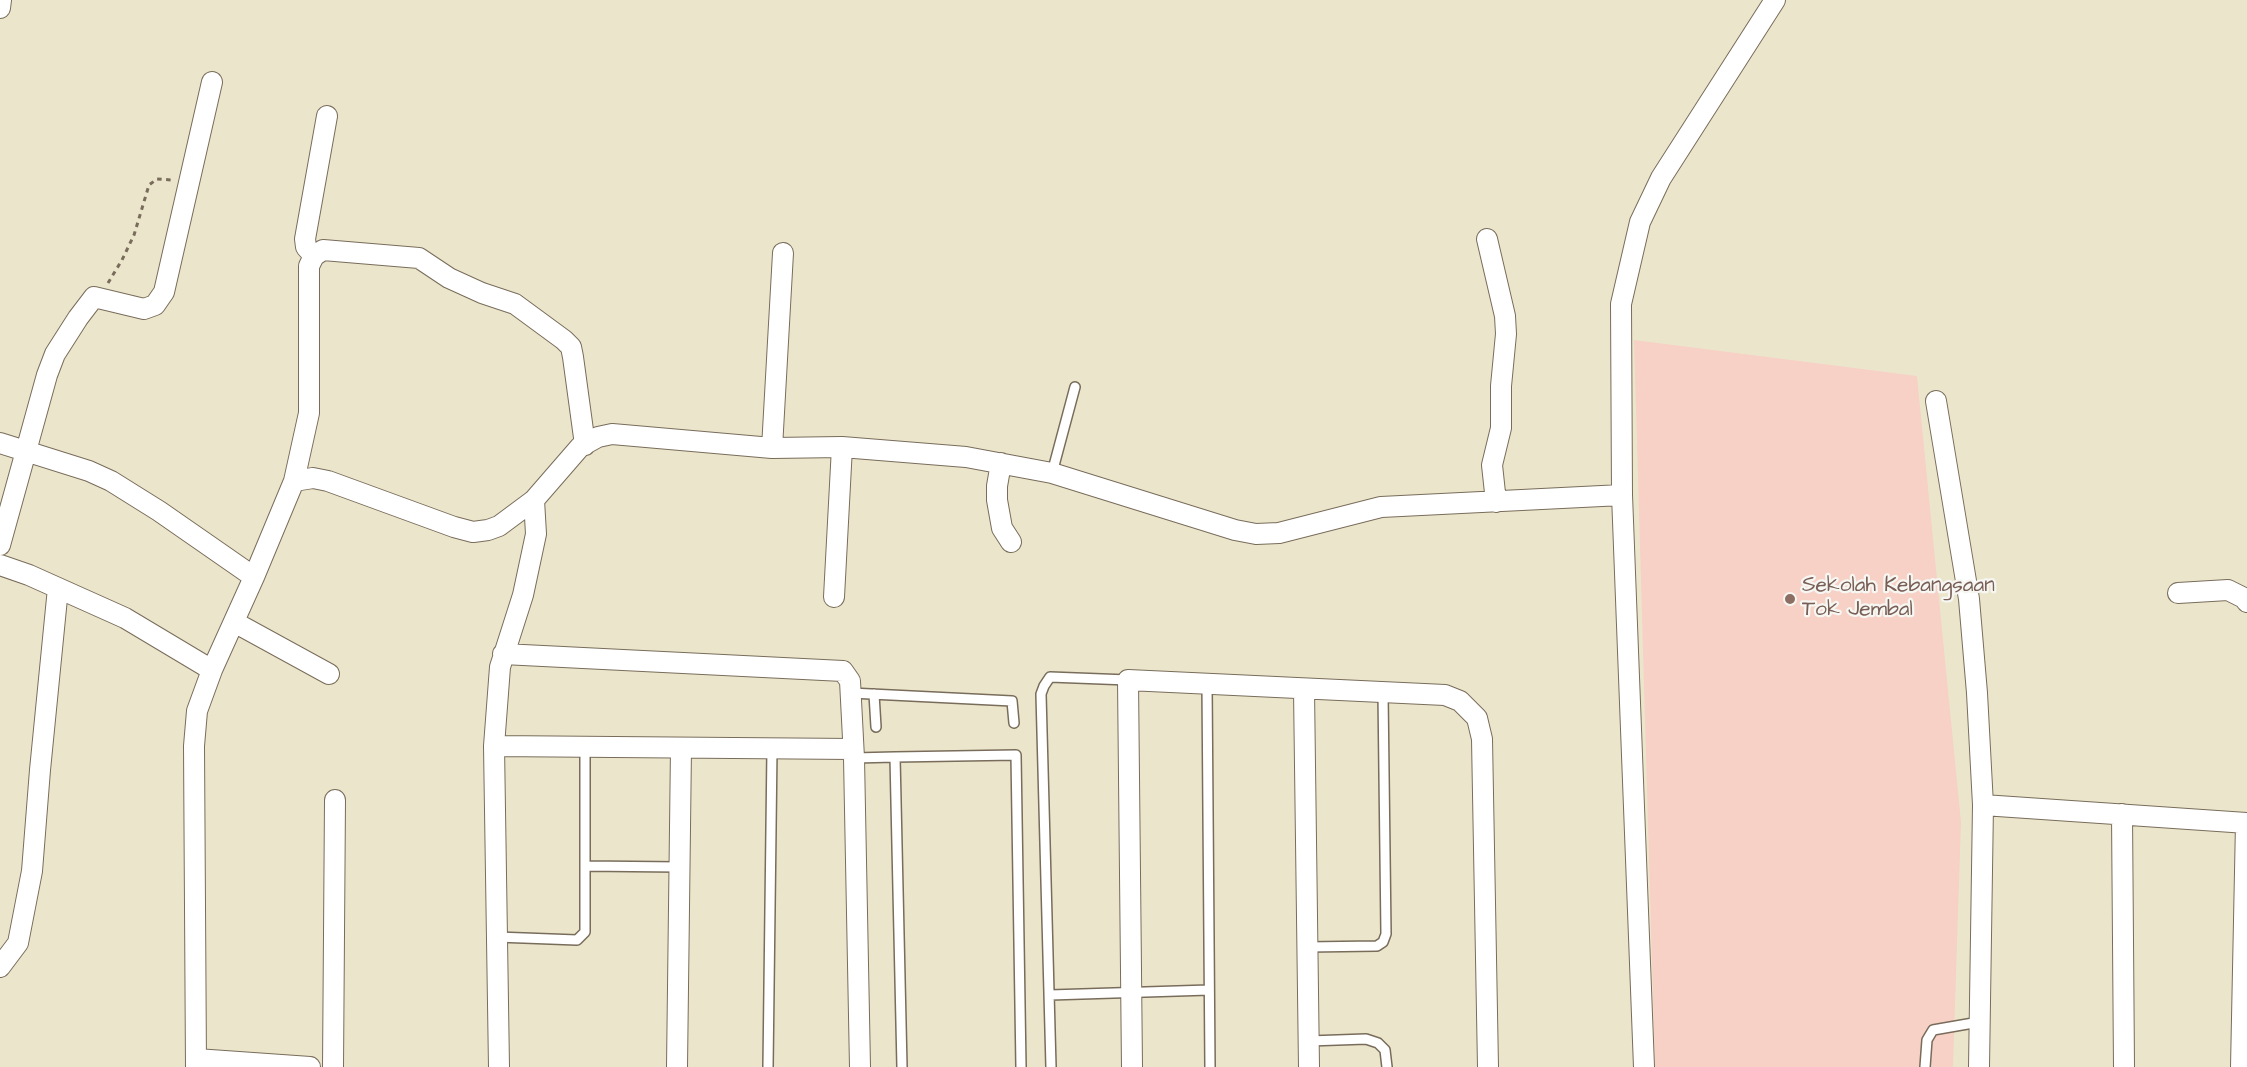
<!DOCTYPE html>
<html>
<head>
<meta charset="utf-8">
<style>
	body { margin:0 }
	canvas { display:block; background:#ebe6cb }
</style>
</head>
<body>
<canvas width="2247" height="1067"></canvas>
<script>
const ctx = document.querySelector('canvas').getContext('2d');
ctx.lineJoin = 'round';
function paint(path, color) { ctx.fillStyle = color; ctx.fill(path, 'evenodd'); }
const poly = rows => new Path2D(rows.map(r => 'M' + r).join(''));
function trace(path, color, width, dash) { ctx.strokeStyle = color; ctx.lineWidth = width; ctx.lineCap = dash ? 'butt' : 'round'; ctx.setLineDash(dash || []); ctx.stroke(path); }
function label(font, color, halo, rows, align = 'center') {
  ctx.font = font + ' "Architects Daughter",sans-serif'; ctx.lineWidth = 4.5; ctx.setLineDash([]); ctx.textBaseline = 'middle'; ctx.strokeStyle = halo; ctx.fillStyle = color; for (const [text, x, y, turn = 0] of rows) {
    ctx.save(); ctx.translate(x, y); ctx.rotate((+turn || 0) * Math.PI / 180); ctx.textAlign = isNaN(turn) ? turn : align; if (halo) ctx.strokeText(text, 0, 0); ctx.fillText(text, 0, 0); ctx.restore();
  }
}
paint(poly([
	[1634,340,1917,376,1961,822,1953,1067,1655,1067]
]), '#f7d1c6');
const service = poly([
	[1052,473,1075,387],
	[1207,684,1210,1067],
	[851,693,1012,701,1014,723],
	[874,694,876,727],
	[854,758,895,757],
	[585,866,679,867],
	[497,937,577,940,585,932,585,747],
	[1307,947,1377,946,1383,942,1386,934,1383,693],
	[1050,995,1209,990],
	[1309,1041,1366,1039,1378,1043,1385,1050,1387,1067],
	[768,1067,772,749],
	[902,1067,895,757,1016,755,1021,1067],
	[1051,1067,1041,694,1044,686,1050,677,1128,680],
	[1925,1067,1927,1040,1933,1030,1979,1022]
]);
const minor = poly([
	[0,8,1,0],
	[1487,239,1505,316,1506,334,1501,386,1501,428,1492,465,1496,502],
	[314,256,306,247,305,239,327,116],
	[1936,401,1969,599,1977,693,1983,805,1979,1067],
	[0,443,89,471,111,481,159,511,254,577],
	[772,448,783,253],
	[1001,463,997,486,997,500,1002,528,1011,542],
	[294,481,309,413,309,266,314,256,323,250,419,258,449,278,482,293,515,304,564,340,571,347,573,357,585,445],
	[0,545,47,375,55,354,78,318,94,297,144,309,155,305,164,292,212,82],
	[0,565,29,575,125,618,212,670],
	[2178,593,2228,590,2244,598,2247,602],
	[834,597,842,447],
	[234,622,329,674],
	[503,654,843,671,850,681,854,758,860,1067],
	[1304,690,1309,1067],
	[494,746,853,749],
	[1983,805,2247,823],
	[2122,814,2124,1067],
	[0,967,18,943,32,871,40,770,58,588],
	[196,1059,310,1067],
	[196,1067,194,746,197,711,212,670,254,577,294,481,313,478,328,481,454,527,473,532,488,530,499,526,534,500,580,447,598,437,612,434,772,448,842,447,966,457,1052,473,1235,530,1256,534,1279,533,1381,507,1622,495],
	[333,1067,335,800],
	[499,1067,494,746,500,667,523,595,536,534,534,500],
	[677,1067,681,748],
	[1132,1067,1128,680,1445,695,1460,701,1477,718,1482,739,1488,1067],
	[1644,1067,1622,495,1621,304,1640,222,1661,178,1775,0],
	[2241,1067,2246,823]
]);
trace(service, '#796c5b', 12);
trace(minor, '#796c5b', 22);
trace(poly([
	[108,283,122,260,134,235,149,185,157,179,172,180]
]), '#796c5b', 3, [4.5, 4.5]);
trace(service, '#fff', 9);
trace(minor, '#fff', 20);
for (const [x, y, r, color] of [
	[1790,599,6,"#8d6e63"]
]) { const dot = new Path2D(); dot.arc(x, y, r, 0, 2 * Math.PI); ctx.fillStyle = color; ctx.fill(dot); trace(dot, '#f6f6f2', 2); }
label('21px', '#785e54', '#f6f6f2', [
	["Sekolah Kebangsaan",1802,587],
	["Tok Jembal",1802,611]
], 'left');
</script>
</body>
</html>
